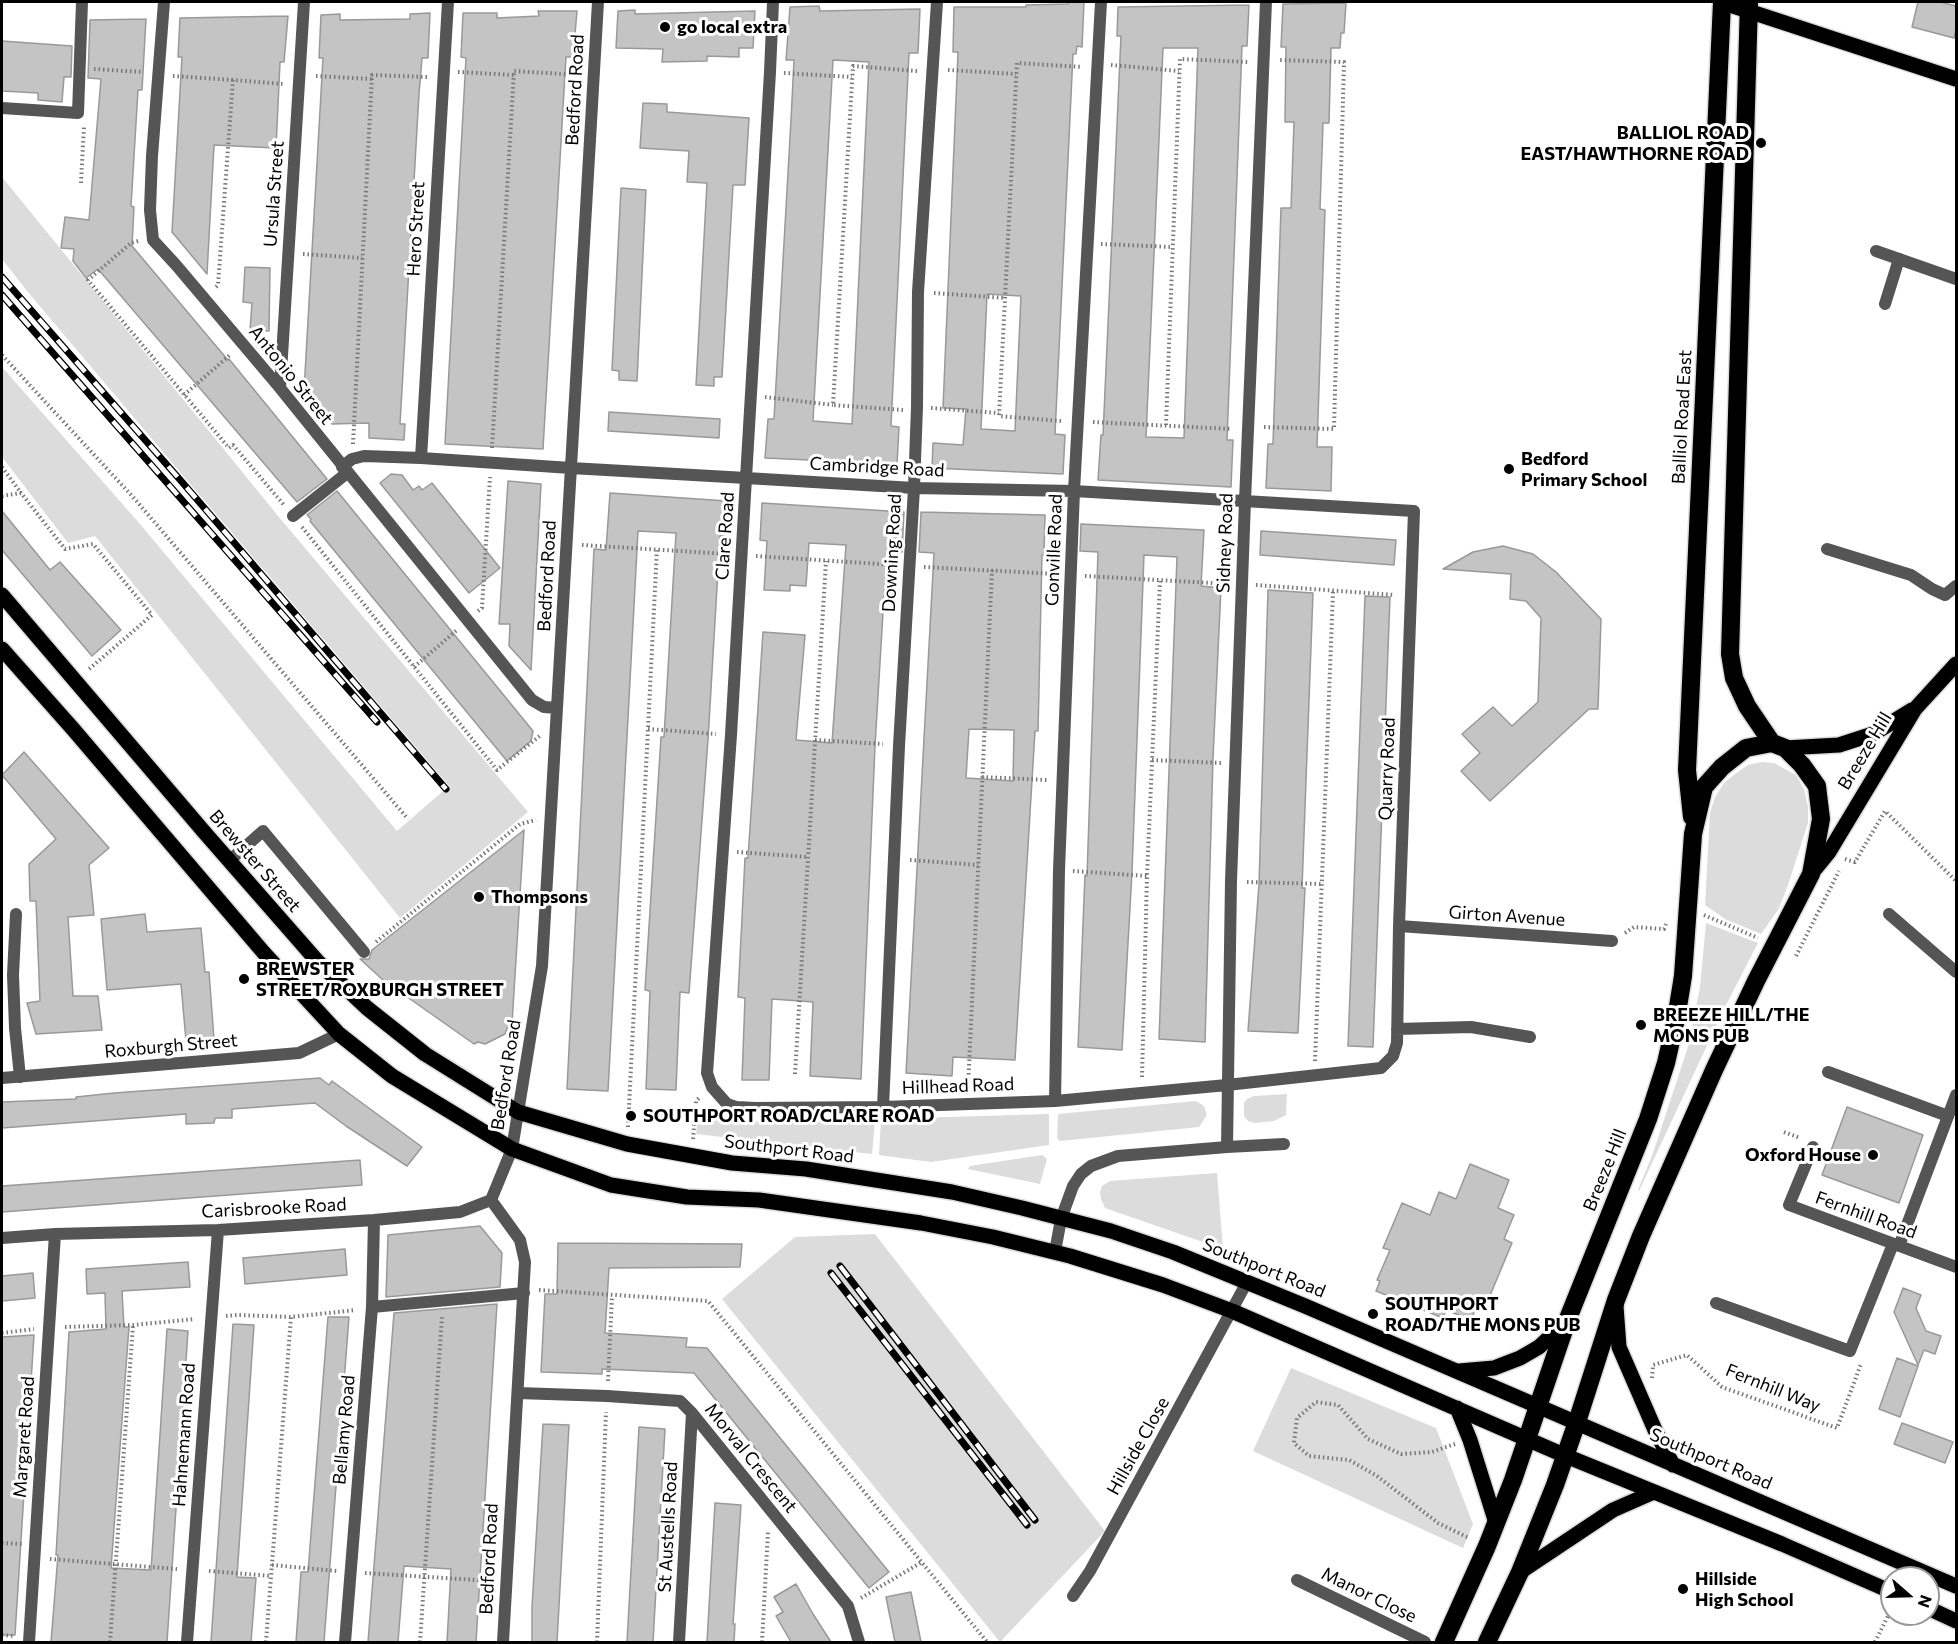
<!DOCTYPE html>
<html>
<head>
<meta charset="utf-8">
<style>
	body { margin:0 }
	#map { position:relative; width:1958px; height:1644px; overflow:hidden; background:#fff; font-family:Commissioner,sans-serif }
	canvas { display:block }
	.frame { position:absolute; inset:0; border:3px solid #000; pointer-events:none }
	.north { position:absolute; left:1880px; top:1566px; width:60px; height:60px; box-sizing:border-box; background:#fff; border:2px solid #999; border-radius:50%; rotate:110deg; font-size:16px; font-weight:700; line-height:24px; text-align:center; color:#000 }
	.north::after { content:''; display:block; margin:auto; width:21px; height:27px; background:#000; clip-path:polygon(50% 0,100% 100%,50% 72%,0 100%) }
</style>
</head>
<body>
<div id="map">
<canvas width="1958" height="1644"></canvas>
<div class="frame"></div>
<div class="north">N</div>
</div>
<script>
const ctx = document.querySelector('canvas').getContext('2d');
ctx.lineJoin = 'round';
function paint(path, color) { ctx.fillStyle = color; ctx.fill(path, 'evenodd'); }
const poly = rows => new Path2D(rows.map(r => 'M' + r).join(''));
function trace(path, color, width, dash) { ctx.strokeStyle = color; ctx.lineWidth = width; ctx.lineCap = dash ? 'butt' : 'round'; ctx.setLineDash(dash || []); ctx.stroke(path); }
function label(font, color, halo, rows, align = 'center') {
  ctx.font = font + ' Commissioner,sans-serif'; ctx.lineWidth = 6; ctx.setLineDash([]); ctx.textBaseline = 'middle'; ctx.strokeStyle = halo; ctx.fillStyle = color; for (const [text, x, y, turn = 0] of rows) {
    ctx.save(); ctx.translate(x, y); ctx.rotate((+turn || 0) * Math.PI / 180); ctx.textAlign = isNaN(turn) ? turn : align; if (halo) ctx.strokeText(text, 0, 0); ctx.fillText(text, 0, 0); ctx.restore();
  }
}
paint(poly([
	[2,177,283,522,528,812,400,918,95,536,68,543,2,457,2,367,140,524,397,831,449,786,185,478,27,291,2,259],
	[1762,762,1774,763,1796,775,1804,789,1808,807,1808,823,1787,888,1778,910,1761,934,1725,919,1705,905,1710,813,1715,797,1724,783,1735,774,1748,765],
	[1706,923,1758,943,1725,1007,1639,1191,1638,1190,1653,1153,1688,1047,1700,987],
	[1287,1094,1286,1115,1274,1121,1254,1123,1248,1121,1244,1116,1244,1103,1247,1099,1254,1096],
	[1196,1101,1204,1106,1207,1115,1199,1127,1060,1141,1057,1138,1058,1114],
	[704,1108,711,1109,720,1118,732,1122,875,1120,872,1154,696,1134,699,1109],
	[1049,1114,1049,1145,931,1162,879,1155,881,1119],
	[1042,1155,1047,1159,1040,1184,968,1169,970,1166],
	[1217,1173,1223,1249,1105,1208,1101,1199,1100,1192,1102,1186,1110,1181],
	[875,1234,1105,1531,1000,1642,722,1299,795,1237],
	[1291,1368,1436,1428,1473,1524,1463,1548,1253,1451]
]), '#dcdcdc');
const building = poly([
	[1068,2,1084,2,1082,47,1077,46,1076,54,1073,54,1055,434,1065,435,1063,474,932,468,933,443,963,445,966,409,943,408,958,52,953,52,954,7,1026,7,1026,5,1068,4,1068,2],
	[987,294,1021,296,1015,431,981,429,987,294],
	[1918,2,1940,2,1956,6,1956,29,1954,38,1912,27,1918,2],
	[1346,3,1344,33,1341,33,1340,48,1331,48,1329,123,1323,123,1320,209,1325,210,1317,447,1332,447,1331,491,1266,488,1268,444,1273,444,1281,208,1291,208,1294,122,1285,122,1286,47,1281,47,1283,4,1346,3],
	[1249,5,1247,46,1242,46,1227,440,1233,440,1231,487,1098,480,1101,435,1103,435,1121,36,1117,36,1118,7,1249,5],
	[1163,48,1198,48,1184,438,1146,437,1163,48],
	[819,6,820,11,920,9,918,53,909,53,891,426,899,427,897,464,765,458,768,419,774,419,791,120,794,60,786,60,790,7,819,6],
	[833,60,869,62,852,424,813,421,833,60],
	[635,10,635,14,755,11,753,48,739,48,739,57,707,56,707,61,662,62,663,49,616,48,618,11,635,10],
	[538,11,577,11,573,57,566,57,543,449,445,444,466,58,461,57,463,13,497,13,497,18,539,16,538,11],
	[430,13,428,58,422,58,419,94,400,424,405,424,404,440,369,438,369,423,332,424,304,391,323,58,319,58,321,15,340,14,340,20,410,19,410,14,430,13],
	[288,16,284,62,280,62,276,148,214,145,207,274,172,232,182,57,178,57,180,18,288,16],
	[146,19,142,90,138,90,131,206,134,207,132,246,216,346,228,360,229,359,327,479,297,502,98,269,86,278,73,261,74,249,61,248,65,217,89,220,101,79,88,78,90,20,146,19],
	[2,41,72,46,71,77,64,77,62,102,38,100,38,93,2,91,2,41],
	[643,103,667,104,667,112,749,118,745,185,733,185,722,377,714,377,714,386,696,385,707,183,687,182,689,151,640,148,643,103],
	[621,188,646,190,637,381,619,380,619,371,612,370,621,188],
	[245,267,270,268,269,331,250,330,252,303,243,302,245,267],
	[609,412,720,419,719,438,608,431,609,412],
	[391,474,402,475,413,490,419,486,422,490,432,483,500,568,469,593,380,483,391,474],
	[508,481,541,484,531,670,509,646,510,624,499,624,508,481],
	[337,491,533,731,531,741,507,761,310,521,311,519,307,515,337,491],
	[610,493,727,501,724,536,720,536,708,740,689,993,680,992,676,1090,646,1089,650,991,645,990,661,737,664,737,676,533,638,531,608,1091,567,1089,594,549,606,550,610,493],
	[762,503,904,512,902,552,888,551,884,596,875,746,861,1079,810,1076,813,1002,772,999,769,1080,742,1080,745,998,738,997,745,858,748,858,763,632,805,635,796,740,832,743,846,545,809,543,806,586,790,585,790,591,764,590,767,541,760,540,762,503],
	[2,511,50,570,60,562,121,630,92,656,2,550,2,511],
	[921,512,1045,515,1044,555,1042,555,1038,731,1035,731,1015,1060,953,1057,952,1076,906,1073,934,553,919,552,921,512],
	[969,729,1014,730,1013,781,966,778,969,729],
	[1081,524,1204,530,1201,586,1221,588,1213,758,1205,1042,1159,1039,1177,557,1144,555,1132,872,1122,1050,1078,1047,1085,875,1087,876,1098,552,1080,551,1081,524],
	[1261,531,1396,540,1394,565,1260,555,1261,531],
	[1503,546,1533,554,1556,572,1601,619,1598,709,1589,709,1490,801,1461,771,1480,753,1462,734,1493,707,1512,726,1538,702,1541,618,1526,601,1510,599,1511,574,1443,569,1473,552,1503,546],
	[1268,590,1313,593,1302,888,1305,888,1298,1033,1248,1031,1259,884,1268,590],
	[1365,596,1390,597,1373,1047,1348,1046,1365,596],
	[24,752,109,848,89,865,94,915,68,917,73,996,98,996,102,1030,36,1034,27,1003,40,1001,36,901,30,901,29,864,56,839,2,775,24,752],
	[524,830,512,1024,508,1026,505,1034,485,1044,478,1042,474,1044,383,980,360,959,369,959,372,950,524,830],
	[145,914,147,932,201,928,205,972,209,972,214,1039,186,1041,181,984,107,990,101,919,145,914],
	[320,1078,329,1085,332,1081,422,1147,407,1166,346,1126,315,1103,232,1109,232,1118,215,1118,214,1123,186,1124,186,1114,2,1128,2,1102,76,1099,76,1097,114,1093,320,1078],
	[1847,1107,1923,1135,1899,1203,1822,1175,1847,1107],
	[360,1160,362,1185,2,1212,2,1186,360,1160],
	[1470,1164,1509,1180,1498,1208,1514,1215,1504,1239,1512,1243,1489,1298,1482,1295,1471,1320,1446,1310,1443,1318,1376,1291,1380,1281,1377,1280,1390,1250,1383,1248,1402,1203,1430,1215,1439,1192,1456,1199,1470,1164],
	[480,1226,502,1253,500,1287,386,1297,388,1235,480,1226],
	[558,1243,742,1244,740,1267,609,1268,605,1333,687,1338,686,1347,707,1348,889,1572,869,1588,694,1373,602,1369,602,1374,541,1372,545,1294,557,1294,558,1243],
	[345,1249,347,1275,245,1284,243,1258,345,1249],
	[188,1262,190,1287,122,1291,124,1327,129,1327,111,1568,151,1570,167,1329,188,1331,167,1642,51,1642,58,1555,56,1555,69,1332,106,1329,105,1293,87,1294,86,1269,188,1262],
	[33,1273,35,1298,2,1301,2,1276,33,1273],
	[1903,1288,1921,1295,1916,1308,1926,1331,1941,1336,1935,1354,1924,1350,1918,1365,1894,1312,1903,1288],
	[497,1304,476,1642,447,1642,451,1569,404,1566,398,1642,368,1642,394,1313,497,1304],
	[328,1317,349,1317,324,1642,296,1642,301,1572,308,1572,328,1317],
	[233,1324,254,1325,237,1577,256,1578,251,1642,211,1642,233,1324],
	[34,1335,15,1635,2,1635,2,1337,34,1335],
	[1897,1358,1918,1366,1900,1417,1879,1409,1897,1358],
	[1902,1423,1953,1442,1945,1463,1894,1444,1902,1423],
	[543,1424,569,1425,557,1642,532,1642,532,1607,543,1424],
	[639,1427,665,1429,653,1642,627,1642,639,1427],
	[715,1503,741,1505,733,1624,735,1624,734,1642,707,1642,715,1503],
	[796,1584,813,1614,831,1642,791,1642,776,1616,783,1612,774,1597,796,1584],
	[911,1592,921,1642,895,1642,886,1597,911,1592]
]);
paint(building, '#c4c4c4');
trace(building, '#999', 1.5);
const primary = poly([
	[1721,2,1956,79],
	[2,595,205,833,318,962,367,1008,425,1054,518,1112,627,1144,732,1163,806,1169,952,1192,1022,1208,1111,1231,1173,1252,1305,1306,1956,1586],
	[2,649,73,729,264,953,339,1034,392,1076,512,1149,611,1185,687,1197,759,1200,921,1223,993,1237,1070,1256,1163,1285,1232,1311,1566,1456,1782,1544,1892,1592],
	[1785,748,1839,745,1873,734,1912,710],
	[1811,874,1829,852,1915,709,1956,664],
	[1616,1306,1619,1347,1655,1430,1673,1465],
	[1459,1371,1494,1368,1520,1358,1539,1347,1567,1321],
	[1457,1408,1470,1440,1496,1523],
	[1520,1572,1613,1510,1654,1492],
	[1928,1608,1956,1621]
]);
const highway = poly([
	[1749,2,1730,654,1734,678,1747,706,1772,743],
	[1692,817,1687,770,1722,2],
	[1444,1642,1487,1546,1513,1480,1567,1321,1648,1119,1666,1063,1676,1019,1683,976,1693,834,1704,787,1722,767,1746,748,1772,743,1785,748,1802,765,1817,786,1821,819,1811,874,1756,981,1714,1070,1641,1236,1616,1300,1577,1422,1555,1485,1520,1572,1487,1642]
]);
trace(primary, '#dbdbdb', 18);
trace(highway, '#dbdbdb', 21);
trace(poly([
	[1111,65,1179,71],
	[94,69,143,72],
	[948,70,1016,74],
	[458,72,514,75],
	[784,73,852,77],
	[173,76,233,80],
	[316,76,372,79],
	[81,183,84,126],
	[138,241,131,243,88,280,229,448,233,445,284,505],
	[1101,244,1172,247],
	[303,254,362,258],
	[216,287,218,285,233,80,284,84],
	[934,293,1005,298],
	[2,355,133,497,408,819],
	[184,395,231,354],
	[765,397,833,405],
	[931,408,999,413],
	[903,410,833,405,853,66,917,71],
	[1061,421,999,416,1017,63,1082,67],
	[1093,422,1232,429],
	[1166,425,1180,59,1248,62],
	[1264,427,1334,429,1344,62,1278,60],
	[353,444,372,75,427,77],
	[492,448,514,71,579,75],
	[2,467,21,493],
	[2,496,21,493,65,549,93,544,152,615,88,670],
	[302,527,497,770,541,735],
	[582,545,728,554],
	[756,556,895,565],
	[924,567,1057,574],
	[1085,576,1228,584],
	[1256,585,1395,595],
	[478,611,482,608,490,477],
	[414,667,457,630],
	[648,729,716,734],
	[815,740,883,744],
	[1152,760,1221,763],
	[982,777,1047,780],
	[737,852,808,857],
	[1845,859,1855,862,1885,811,1956,881],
	[910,860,978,865],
	[1073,871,1147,876],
	[1247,882,1322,884],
	[1704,915,1758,938],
	[1625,933,1634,927,1664,929,1666,924],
	[376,942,520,824,536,820],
	[1796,956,1839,871],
	[1315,1061,1333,591],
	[795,1074,826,561],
	[1142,1077,1147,876,1160,580],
	[968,1088,992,570],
	[628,1127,657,549],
	[1784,1132,1800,1138],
	[693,1139,696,1101,700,1097],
	[539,1290,708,1301,987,1642],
	[226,1316,237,1315,291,1317,356,1310],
	[65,1327,133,1325,195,1319],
	[2,1333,34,1329],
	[1652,1378,1653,1365,1687,1355,1722,1387,1837,1428,1861,1364],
	[608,1381,612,1296],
	[1455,1444,1432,1452,1401,1454,1368,1439,1338,1405,1316,1402,1297,1418,1294,1443,1309,1456,1349,1460,1377,1476,1438,1523,1469,1538],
	[2,1543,22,1544],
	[50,1559,177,1569],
	[272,1565,337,1571],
	[209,1571,271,1576],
	[365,1573,492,1581],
	[861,1598,922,1562],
	[1895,1614,1913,1622,1915,1617],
	[2,1635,14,1636],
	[110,1642,133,1325],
	[266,1642,291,1317],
	[420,1642,442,1317],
	[597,1642,606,1412],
	[762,1642,768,1532],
	[1875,1642,1890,1612,1892,1613]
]), '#777', 4, [1.5, 3]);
trace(poly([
	[2,108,78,113,82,2],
	[1885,304,1899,259],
	[229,861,263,831,364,952],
	[16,914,13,975,15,1028,20,1077],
	[1889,914,1956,972],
	[1828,1072,1948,1116],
	[372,1307,524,1293]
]), '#555', 12);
trace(poly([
	[164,2,152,156,150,210,153,240,176,265,280,388,532,700,544,707,557,708],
	[1876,251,1956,279],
	[280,388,304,2],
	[421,458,448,2],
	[342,467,352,459,364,456,421,458,571,468,746,478,914,488,1074,491,1414,511,1399,926,1397,1043,1393,1056,1381,1068,1227,1085,1055,1101,883,1107,756,1108,736,1107,727,1104,712,1087,707,1073,731,735,746,478,770,72,773,2],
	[293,516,347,473],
	[1827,549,1911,575,1932,589,1945,595,1956,586],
	[1399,926,1612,941],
	[1397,1029,1471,1027,1530,1037],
	[2,1078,299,1053,339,1034],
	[1055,1101,1059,870,1074,491,1101,2],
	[883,1107,899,746,914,488,917,407,918,292,937,2],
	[1227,1147,1284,1144],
	[1813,1147,1789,1205,1956,1267],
	[491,1200,520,1240,525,1262,503,1642],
	[2,1238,55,1234,218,1230,374,1220,460,1212,491,1200,512,1149,542,966,598,2],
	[1899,1246,1956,1095],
	[1055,1252,1061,1219,1073,1186,1081,1174,1091,1166,1118,1156,1227,1147,1231,881,1245,501,1266,2],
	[1716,1303,1850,1351,1893,1244],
	[518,1393,607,1396,680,1401,692,1413,848,1606,859,1642],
	[1297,1580,1425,1642],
	[1073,1596,1090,1571,1247,1282],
	[29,1642,55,1234],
	[187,1642,218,1230],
	[345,1642,372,1307,374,1220],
	[679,1642,692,1413]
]), '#555', 12);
trace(primary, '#000', 15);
trace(highway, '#000', 18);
const rail = poly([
	[2,277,182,482,446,789],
	[2,295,377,722],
	[840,1266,1035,1520],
	[831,1273,1027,1525]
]);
trace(rail, '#000', 7);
trace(rail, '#fff', 4.5, [14]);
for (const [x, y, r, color] of [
	[665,27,6,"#000"],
	[1761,143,6,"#000"],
	[1509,469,6,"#000"],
	[479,897,6,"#000"],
	[244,979,6,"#000"],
	[1641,1025,6,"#000"],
	[631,1116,6,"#000"],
	[1873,1155,6,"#000"],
	[1373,1314,6,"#000"],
	[1683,1589,6,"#000"]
]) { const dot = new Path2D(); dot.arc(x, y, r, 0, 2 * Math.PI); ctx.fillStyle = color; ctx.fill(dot); trace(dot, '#fff', 2); }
label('bold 18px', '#000', '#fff', [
	["go local extra",677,27],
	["BALLIOL ROAD",1749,133,"right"],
	["EAST/HAWTHORNE ROAD",1749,154,"right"],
	["Bedford",1521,459],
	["Primary School",1521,480],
	["Thompsons",491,897],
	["BREWSTER",256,969],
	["STREET/ROXBURGH STREET",256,990],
	["BREEZE HILL/THE",1653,1015],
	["MONS PUB",1653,1036],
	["SOUTHPORT ROAD/CLARE ROAD",643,1116],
	["Oxford House",1861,1155,"right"],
	["SOUTHPORT",1385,1304],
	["ROAD/THE MONS PUB",1385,1325],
	["Hillside",1695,1579],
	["High School",1695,1600]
], 'left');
label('18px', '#000', '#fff', [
	["Bedford Road",575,90,-87],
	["Ursula Street",274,194,-86],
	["Hero Street",416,229,-87],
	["Antonio Street",291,375,51],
	["Balliol Road East",1682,417,-87],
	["Cambridge Road",877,467,3],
	["Clare Road",725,536,-86],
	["Sidney Road",1225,543,-88],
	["Gonville Road",1054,550,-88],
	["Downing Road",892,553,-87],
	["Bedford Road",547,576,-87],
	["Breeze Hill",1865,751,-59],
	["Quarry Road",1387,769,-88],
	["Brewster Street",255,861,49],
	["Girton Avenue",1507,916,4],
	["Roxburgh Street",171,1046,-5],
	["Bedford Road",506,1075,-81],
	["Hillhead Road",958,1086,-2],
	["Southport Road",789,1149,7],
	["Breeze Hill",1605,1170,-68],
	["Carisbrooke Road",274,1208,-3],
	["Fernhill Road",1866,1215,20],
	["Southport Road",1264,1268,22],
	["Fernhill Way",1773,1388,22],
	["Bellamy Road",344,1430,-85],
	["Hahnemann Road",184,1435,-86],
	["Margaret Road",24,1437,-86],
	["Hillside Close",1138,1446,-61],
	["Morval Crescent",751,1458,51],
	["Southport Road",1711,1459,23],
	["St Austells Road",668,1527,-87],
	["Bedford Road",489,1559,-87],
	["Manor Close",1369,1595,26]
]);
</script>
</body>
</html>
